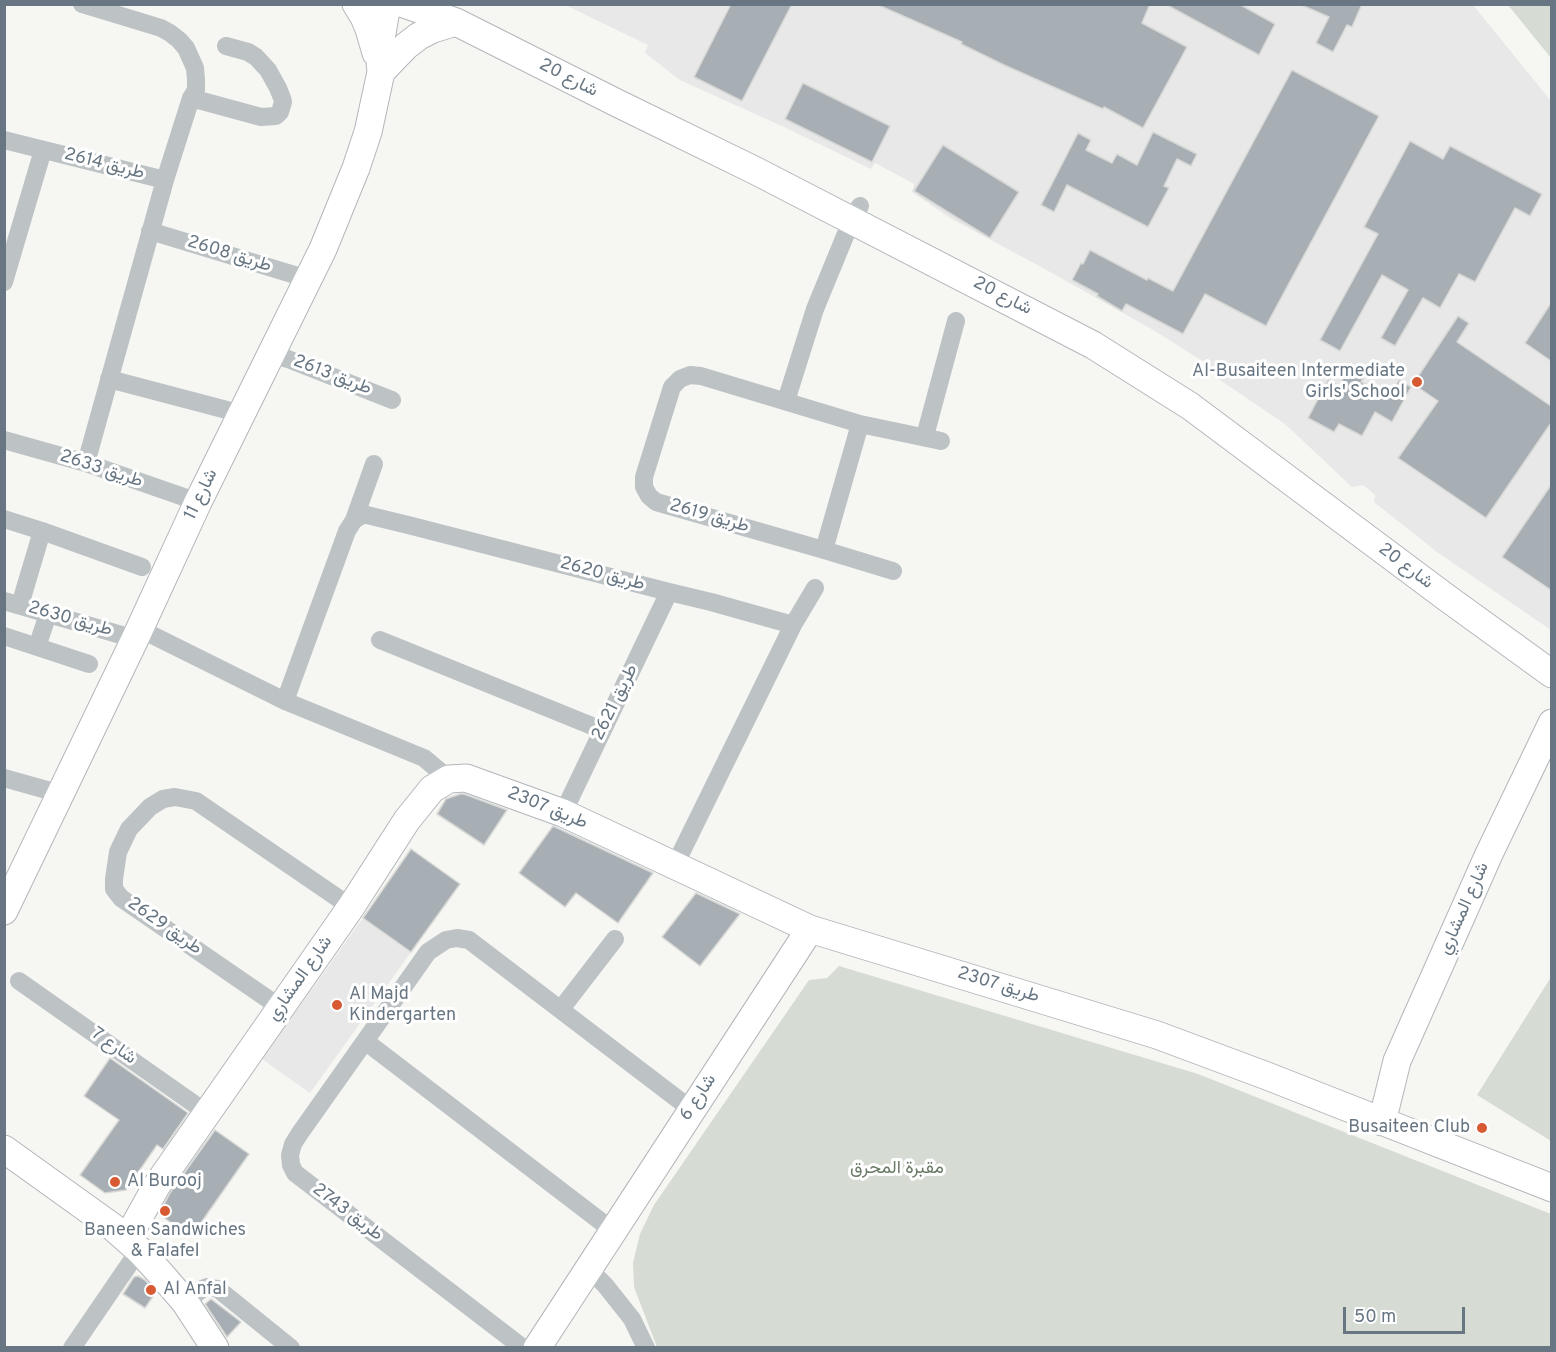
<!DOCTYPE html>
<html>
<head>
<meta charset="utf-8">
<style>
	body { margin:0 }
	#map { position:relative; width:1556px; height:1352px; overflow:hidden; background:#f6f6f3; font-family:Overpass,sans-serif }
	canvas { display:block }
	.frame { position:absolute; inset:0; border:6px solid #677682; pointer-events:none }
	.scale { position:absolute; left:1343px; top:1307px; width:122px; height:27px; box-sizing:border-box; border:3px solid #677682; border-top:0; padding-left:8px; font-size:18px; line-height:21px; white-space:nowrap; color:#677682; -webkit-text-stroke:4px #fff; paint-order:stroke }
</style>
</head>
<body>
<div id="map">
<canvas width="1556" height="1352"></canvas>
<div class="frame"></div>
<div class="scale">50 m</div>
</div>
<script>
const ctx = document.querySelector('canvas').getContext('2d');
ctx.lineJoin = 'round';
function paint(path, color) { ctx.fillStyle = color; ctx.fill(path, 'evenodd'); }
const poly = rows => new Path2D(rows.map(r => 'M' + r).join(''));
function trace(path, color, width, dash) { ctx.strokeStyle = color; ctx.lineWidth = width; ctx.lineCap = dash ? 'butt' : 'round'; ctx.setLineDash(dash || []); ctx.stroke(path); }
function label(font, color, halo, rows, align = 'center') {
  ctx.font = font + ' Overpass,Vazirmatn,sans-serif'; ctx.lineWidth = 6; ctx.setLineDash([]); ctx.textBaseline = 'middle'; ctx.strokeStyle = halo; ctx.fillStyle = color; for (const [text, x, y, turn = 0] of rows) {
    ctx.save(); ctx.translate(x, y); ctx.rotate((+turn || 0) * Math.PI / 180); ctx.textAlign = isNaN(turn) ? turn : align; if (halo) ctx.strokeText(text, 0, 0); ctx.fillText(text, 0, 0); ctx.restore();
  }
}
paint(poly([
	[565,5,1473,5,1551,101,1551,630,1437,552,1374,502,1375,495,1363,485,1352,487,1285,424,1217,378,1220,373,1212,367,1155,331,1043,268,950,218,912,192,914,184,875,163,871,169,784,127,680,80,645,53,648,45],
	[363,918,411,952,310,1093,262,1059]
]), '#e7e8e7');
paint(poly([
	[1508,5,1551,5,1551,58],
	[839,966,1198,1074,1551,1214,1551,1347,657,1347,634,1287,633,1263,640,1234,654,1205,809,980,827,978],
	[1551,977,1551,1141,1477,1095]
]), '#d6dbd3');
const building = poly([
	[731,4,792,4,742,101,694,77,731,4],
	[876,4,1150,4,1142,23,1187,47,1143,128,1104,107,1103,109,1004,65,961,44,962,42,876,4],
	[1165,4,1239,4,1275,24,1259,55,1165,4],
	[1299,4,1362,4,1352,27,1347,25,1333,52,1316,43,1329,17,1299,4],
	[1292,70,1379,116,1266,326,1205,294,1183,334,1126,304,1122,311,1097,296,1098,294,1072,280,1081,263,1083,264,1090,250,1147,280,1148,278,1173,291,1292,70],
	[803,83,890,126,872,162,785,119,803,83],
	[1153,132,1197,154,1191,166,1177,159,1164,186,1169,188,1148,227,1067,185,1054,212,1041,205,1078,133,1091,140,1086,150,1112,163,1117,154,1137,165,1153,132],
	[1410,141,1443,159,1450,146,1542,194,1530,216,1515,208,1475,282,1459,274,1440,308,1423,298,1395,346,1381,338,1408,290,1382,275,1340,351,1320,340,1378,234,1364,227,1410,141],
	[943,145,1019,192,990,238,914,191,943,145],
	[1551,303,1551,361,1525,343,1551,303],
	[1458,316,1469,323,1457,342,1551,406,1551,423,1486,518,1398,458,1438,401,1413,384,1458,316],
	[1349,368,1364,377,1361,382,1390,397,1399,380,1411,387,1392,422,1375,412,1362,436,1339,424,1334,432,1308,418,1328,380,1339,386,1349,368],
	[1551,485,1551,590,1502,557,1551,485],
	[460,794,464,794,507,810,484,845,437,814,446,799,460,794],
	[553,826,653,873,618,923,576,893,565,907,519,873,553,826],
	[411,849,460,884,411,952,363,918,411,849],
	[696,893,740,914,700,966,662,937,696,893],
	[110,1058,188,1113,163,1149,157,1145,126,1190,105,1193,80,1175,119,1120,84,1096,110,1058],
	[215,1130,249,1154,191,1237,159,1214,170,1193,215,1130],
	[138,1276,145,1280,156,1292,145,1308,123,1294,134,1277,138,1276],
	[211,1299,241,1322,227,1337,205,1304,211,1299]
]);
paint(building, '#a7afb4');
trace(building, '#d8d8d6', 1.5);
const secondary = poly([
	[356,4,364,17,369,29,376,53],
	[404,4,456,22,617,103,756,171,1093,345,1190,406,1447,598,1552,674],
	[381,72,406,46,419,36,433,29,456,22],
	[4,911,135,639,198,502,323,249,356,168,368,132,381,72,379,51,387,4],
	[1382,1122,1397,1061,1489,854,1552,723],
	[4,1149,114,1228,139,1250,160,1273,185,1302,215,1348],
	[127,1239,157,1185,351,907,407,820,432,789,449,779,466,778,563,813,810,929,1157,1035,1267,1076,1552,1188],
	[537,1348,810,929]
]);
trace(secondary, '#b2b7bb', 29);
trace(poly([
	[82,4,161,28,170,33,179,40,186,48,195,68,196,79,196,90,191,98,165,180,86,463],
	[191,98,261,117,276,116,280,112,283,102,282,98,278,88,268,70,256,57,248,52,226,46],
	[4,140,165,180],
	[150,231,308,279],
	[4,282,43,150],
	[271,354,288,359,392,400],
	[109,379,242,414],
	[786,401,815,309,852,219,860,206],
	[925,436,956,321],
	[4,440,86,463,198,502],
	[4,519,42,531,142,567],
	[354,520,374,464],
	[824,550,860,424],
	[893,571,824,550,656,502,649,496,644,487,644,477,672,387,680,379,690,375,701,376,860,424,941,441],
	[4,601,135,639],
	[20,605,42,531],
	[140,629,285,701,424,758,449,779],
	[4,636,89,664],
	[380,640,602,730],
	[37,647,48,614],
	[285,701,347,531,354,520,362,515,367,515,412,526,669,592,711,602,793,625],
	[4,778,61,794],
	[563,813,669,592],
	[675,865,793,625,815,588],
	[19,981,207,1113],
	[281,1008,121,898,114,889,114,879,118,852,129,829,150,807,163,799,175,797,196,801,351,907],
	[561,1009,615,939],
	[365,1041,612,1230],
	[588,1268,605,1285,632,1319,646,1348],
	[185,1302,202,1289,207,1287,218,1289,291,1348],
	[72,1348,139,1250],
	[523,1348,295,1173,291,1165,290,1155,293,1144,300,1133,428,952,446,940,457,938,469,940,692,1110]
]), '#bdc2c5', 18);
trace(secondary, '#fff', 27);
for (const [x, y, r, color] of [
	[1417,382,6,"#d75a33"],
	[337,1005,6,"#d75a33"],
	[1482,1128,6,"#d75a33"],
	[115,1182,6,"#d75a33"],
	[165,1211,6,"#d75a33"],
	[151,1290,6,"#d75a33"]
]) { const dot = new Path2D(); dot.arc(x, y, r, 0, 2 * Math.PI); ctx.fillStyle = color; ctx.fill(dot); trace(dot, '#fff', 2); }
label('18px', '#677682', '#fff', [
	["شارع 20",568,79,27],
	["طريق 2614",104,165,14],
	["طريق 2608",229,255,17],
	["شارع 20",1002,297,27],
	["طريق 2613",332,376,21],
	["طريق 2633",101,470,18],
	["شارع 11",202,495,-64],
	["طريق 2619",709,517,16],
	["شارع 20",1405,567,37],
	["طريق 2620",602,575,15],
	["طريق 2630",70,620,16],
	["طريق 2621",616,703,-64],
	["طريق 2307",547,809,22],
	["شارع المشاري",1465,909,-66],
	["طريق 2629",164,927,35],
	["شارع المشاري",301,979,-55],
	["طريق 2307",998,986,17],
	["شارع 7",113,1047,35],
	["شارع 6",699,1098,-57],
	["طريق 2743",347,1213,37]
]);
label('18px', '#677682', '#fff', [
	["Al-Busaiteen Intermediate",1405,372,"right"],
	["Girls' School",1405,393,"right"],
	["Al Majd",349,995],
	["Kindergarten",349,1016],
	["Busaiteen Club",1470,1128,"right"],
	["Al Burooj",127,1182],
	["Baneen Sandwiches",165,1231,"center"],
	["& Falafel",165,1252,"center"],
	["Al Anfal",163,1290]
], 'left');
label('18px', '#6a7a66', '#fff', [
	["مقبرة المحرق",897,1169]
]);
</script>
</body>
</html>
